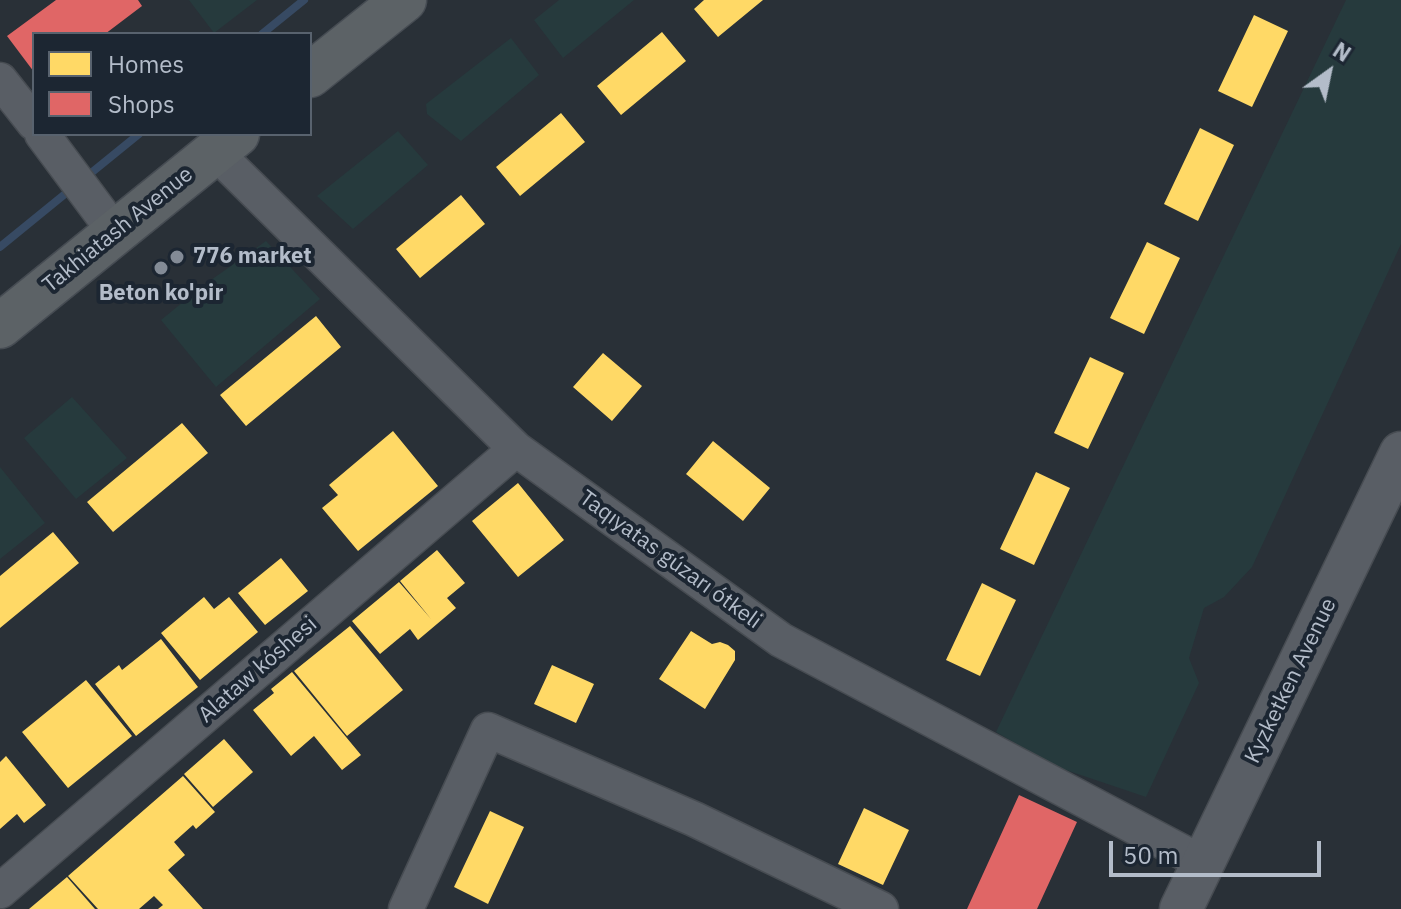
<!DOCTYPE html>
<html>
<head>
<meta charset="utf-8">
<style>
	body { margin:0 }
	#map { position:relative; width:1401px; height:909px; overflow:hidden; background:#293037; font-family:"IBM Plex Sans",sans-serif }
	canvas { display:block }
	.legend { position:absolute; left:32px; top:32px; width:280px; height:104px; box-sizing:border-box; background:#1c2632; border:2px solid #58626e; margin:0; padding:10px 14px; list-style:none; font-size:24px; color:#b3bcc9 }
	.legend li { display:flex; align-items:center; gap:16px; height:40px }
	.legend b { width:40px; border:2px solid #58626e }
	.north { position:absolute; left:1289px; top:32px; width:80px; height:80px; -webkit-text-stroke:6px #1c2632; paint-order:stroke; rotate:33deg; font-size:22px; font-weight:700; line-height:32px; text-align:center; color:#b3bcc9 }
	.north::after { content:''; display:block; margin:auto; width:28px; height:36px; background:#b3bcc9; clip-path:polygon(50% 0,100% 100%,50% 72%,0 100%) }
	.scale { position:absolute; left:1109px; top:841px; width:212px; height:36px; box-sizing:border-box; border:4px solid #b3bcc9; border-top:0; padding-left:10px; font-size:24px; line-height:28px; white-space:nowrap; color:#b3bcc9; -webkit-text-stroke:6px #1c2632; paint-order:stroke }
</style>
</head>
<body>
<div id="map">
<canvas width="1401" height="909"></canvas>
<ul class="legend">
<li><b style="height:22px;background:#ffd966"></b>Homes</li>
<li><b style="height:22px;background:#e06666"></b>Shops</li>
</ul>
<div class="north">N</div>
<div class="scale">50 m</div>
</div>
<script>
const ctx = document.querySelector('canvas').getContext('2d');
ctx.lineJoin = 'round';
function paint(path, color) { ctx.fillStyle = color; ctx.fill(path, 'evenodd'); }
const poly = rows => new Path2D(rows.map(r => 'M' + r).join(''));
function trace(path, color, width, dash) { ctx.strokeStyle = color; ctx.lineWidth = width; ctx.lineCap = dash ? 'butt' : 'round'; ctx.setLineDash(dash || []); ctx.stroke(path); }
function label(font, color, halo, rows, align = 'center') {
  ctx.font = font + ' "IBM Plex Sans",sans-serif'; ctx.lineWidth = 8; ctx.setLineDash([]); ctx.textBaseline = 'middle'; ctx.strokeStyle = halo; ctx.fillStyle = color; for (const [text, x, y, turn = 0] of rows) {
    ctx.save(); ctx.translate(x, y); ctx.rotate((+turn || 0) * Math.PI / 180); ctx.textAlign = isNaN(turn) ? turn : align; if (halo) ctx.strokeText(text, 0, 0); ctx.fillText(text, 0, 0); ctx.restore();
  }
}
paint(poly([
	[189,0,257,0,214,33],
	[559,0,634,0,563,58,534,20],
	[1346,0,1401,0,1401,244,1252,567,1224,597,1204,608,1189,658,1199,683,1146,797,1054,766,996,732],
	[511,38,539,75,461,141,427,114,426,104],
	[398,131,428,165,353,229,317,196],
	[266,241,320,299,216,387,161,320,204,285],
	[72,397,127,458,76,499,24,438],
	[0,467,45,523,0,559]
]), '#263a3d');
paint(poly([
	[704,0,763,0,718,37,694,9],
	[1254,15,1288,31,1252,107,1218,91],
	[662,32,686,61,621,115,597,86],
	[561,113,585,142,520,196,496,167],
	[1200,128,1234,145,1198,221,1164,204],
	[461,195,485,224,420,278,396,249],
	[1147,242,1180,258,1144,334,1110,318],
	[316,316,341,347,246,426,220,395],
	[603,353,642,386,612,421,573,387],
	[1090,357,1124,373,1088,449,1054,433],
	[182,423,208,453,113,532,87,502],
	[393,431,438,486,358,551,322,508,338,495,329,485],
	[713,441,770,488,743,521,686,474],
	[1036,472,1070,488,1034,565,1000,549],
	[518,483,564,540,518,577,472,521],
	[53,532,79,563,0,628,0,576],
	[437,550,465,583,447,598,456,608,418,640,410,629,380,654,352,621,399,582,431,619,400,581],
	[281,558,308,591,265,625,238,593],
	[982,583,1016,600,980,676,946,660],
	[204,597,214,609,229,597,258,632,200,680,161,633],
	[350,626,403,690,347,736,294,671],
	[691,631,712,644,720,642,728,645,735,651,735,660,705,709,659,679],
	[161,639,198,687,136,736,95,684,119,665,122,670],
	[552,665,594,684,576,723,534,704],
	[292,672,361,755,342,770,314,736,291,756,253,710,274,693,271,689],
	[86,680,132,736,68,788,22,732],
	[224,739,253,772,213,807,184,774],
	[6,756,46,805,24,823,17,814,0,829,0,762],
	[183,776,215,812,196,829,193,825,174,842,185,855,168,870,203,909,158,909,163,905,154,896,139,909,98,909,68,876],
	[864,808,909,830,883,885,838,864],
	[490,811,524,827,488,904,454,887],
	[67,877,95,909,29,909]
]), '#ffd966');
paint(poly([
	[56,0,138,0,142,6,105,34,34,34,34,72,7,36],
	[1019,795,1077,822,1037,909,967,909]
]), '#e06666');
trace(poly([
	[262,34,304,0],
	[91,173,139,134],
	[0,247,65,194]
]), '#374a63', 8);
const minor = poly([
	[0,80,34,123],
	[42,134,115,232],
	[215,152,516,449,781,640,1203,863],
	[0,891,516,449],
	[406,909,488,730,694,819,881,909]
]);
const tertiary = poly([
	[1181,909,1401,453]
]);
const trunk = poly([
	[310,75,404,0],
	[0,326,237,134]
]);
trace(minor, '#474c52', 37);
trace(tertiary, '#474c52', 45);
trace(trunk, '#464c53', 47);
trace(minor, '#595e65', 34);
trace(tertiary, '#595e65', 42);
trace(trunk, '#5c6266', 44);
for (const [x, y, r, color] of [
	[177,257,8,"#838b96"],
	[161,268,8,"#838b96"]
]) { const dot = new Path2D(); dot.arc(x, y, r, 0, 2 * Math.PI); ctx.fillStyle = color; ctx.fill(dot); trace(dot, '#1c2632', 3); }
label('22px', '#b3bcc9', '#1c2632', [
	["Takhiatash Avenue",118,230,-39],
	["Taqıyatas gúzarı ótkeli",670,560,36],
	["Alataw kóshesi",258,670,-41],
	["Kyzketken Avenue",1291,681,-64]
]);
label('bold 22px', '#b3bcc9', '#1c2632', [
	["776 market",193,257],
	["Beton ko'pir",161,294,"center"]
], 'left');
</script>
</body>
</html>
